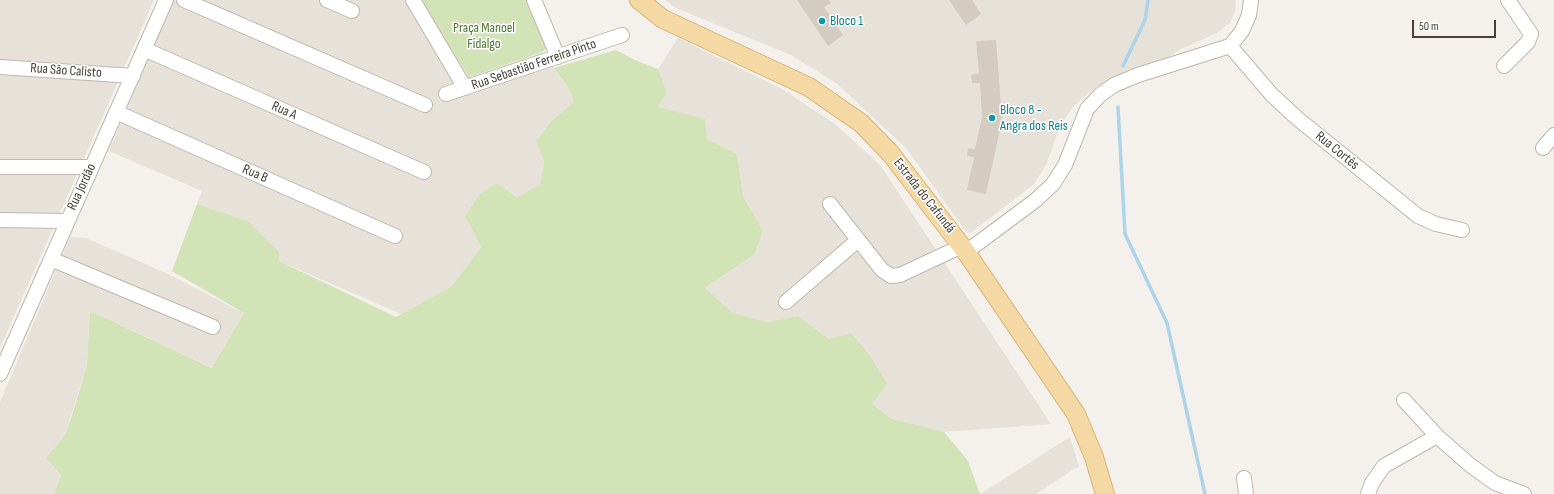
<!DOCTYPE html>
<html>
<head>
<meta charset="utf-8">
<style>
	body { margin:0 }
	#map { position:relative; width:1554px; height:494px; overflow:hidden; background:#f4f0eb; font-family:"Sofia Sans Condensed",sans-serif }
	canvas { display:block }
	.scale { position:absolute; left:1412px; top:20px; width:84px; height:18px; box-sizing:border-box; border:2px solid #474139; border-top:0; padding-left:5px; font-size:12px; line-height:14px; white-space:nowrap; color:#474139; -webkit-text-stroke:3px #fff; paint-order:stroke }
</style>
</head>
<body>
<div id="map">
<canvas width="1554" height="494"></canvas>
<div class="scale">50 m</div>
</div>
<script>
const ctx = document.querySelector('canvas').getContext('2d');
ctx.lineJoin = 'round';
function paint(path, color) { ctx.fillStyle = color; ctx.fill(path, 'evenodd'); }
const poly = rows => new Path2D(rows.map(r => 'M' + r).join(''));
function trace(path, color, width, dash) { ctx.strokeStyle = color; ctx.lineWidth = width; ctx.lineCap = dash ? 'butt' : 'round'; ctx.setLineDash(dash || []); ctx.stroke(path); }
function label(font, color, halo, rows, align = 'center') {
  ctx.font = font + ' "Sofia Sans Condensed",sans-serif'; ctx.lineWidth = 3; ctx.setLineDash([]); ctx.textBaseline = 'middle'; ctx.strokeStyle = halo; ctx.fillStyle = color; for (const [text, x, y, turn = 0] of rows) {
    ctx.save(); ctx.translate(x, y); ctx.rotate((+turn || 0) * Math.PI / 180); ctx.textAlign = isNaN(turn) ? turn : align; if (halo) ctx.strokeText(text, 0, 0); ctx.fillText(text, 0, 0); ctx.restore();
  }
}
paint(poly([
	[0,0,154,0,0,348],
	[173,0,420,0,469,77,542,52,568,87,574,102,552,120,536,141,544,162,540,184,517,197,497,183,465,216,481,247,452,286,401,314,279,261,248,221,197,204,202,191,109,151],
	[665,0,1236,0,1235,11,1230,23,1217,33,1181,49,1166,59,1149,63,1120,74,1087,94,1072,108,1061,124,1046,165,1034,184,972,232,968,233,965,230,906,148,836,83,791,55,676,8],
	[678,38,782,89,835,124,880,165,1051,424,944,432,890,418,872,404,829,339,798,316,767,322,732,312,705,288,755,254,763,231,743,196,737,154,707,139,658,107,667,93,658,69],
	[70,237,86,238,166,273,244,313,213,368,90,311,87,365,65,435,46,458,61,475,54,494,0,494,0,402],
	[1070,437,1079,466,1036,494,980,494]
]), '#e7e2d9');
paint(poly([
	[420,0,529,0,546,45,546,49,542,52,469,77],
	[616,50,637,61,658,69,667,93,658,107,705,119,707,139,737,154,743,196,763,231,755,254,705,288,732,312,767,322,798,316,829,339,851,333,870,356,887,384,872,404,890,418,944,432,968,461,980,494,54,494,61,475,46,458,65,435,74,409,87,365,90,311,212,368,244,313,172,271,197,204,248,221,279,252,279,261,396,317,452,286,481,247,465,216,480,194,497,183,517,197,540,184,544,162,536,141,552,120,574,102,568,87,554,68]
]), '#d2e3b8');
trace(poly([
	[1123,66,1145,20,1148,0],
	[1118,107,1125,234,1167,323,1205,494]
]), '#aed4e9', 3.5);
paint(poly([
	[797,0,829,0,831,3,824,7,843,35,828,46],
	[949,0,972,0,981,14,966,25],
	[996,40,1002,120,986,194,967,190,974,157,967,156,968,148,975,149,982,117,980,83,972,83,971,75,979,73,976,41]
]), '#d4ccc1');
const minor = poly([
	[184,0,425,105],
	[327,0,352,11],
	[413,0,465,88],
	[534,0,558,57],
	[1230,46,1272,95,1298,119,1418,216,1436,224,1462,230],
	[144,49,424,172],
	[1504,66,1528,42,1531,34,1508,0],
	[0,67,133,76],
	[446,94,622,35],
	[116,112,395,236],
	[1543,148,1554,135],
	[0,167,92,167],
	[830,204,882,270,891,276,900,275,962,246],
	[0,220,66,221],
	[966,252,1036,200,1053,184,1065,165,1087,109,1100,95,1114,85,1138,75,1230,46,1242,31,1249,15,1251,0],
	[51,259,213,327],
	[786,302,858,240],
	[0,374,166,0],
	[1404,400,1437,436,1470,465,1495,483,1524,494],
	[1244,478,1246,494],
	[1368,494,1372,483,1384,466,1437,436]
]);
const major = poly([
	[639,0,663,19,809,87,861,123,891,154,966,252,1076,414,1094,457,1105,494]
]);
trace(minor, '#beb8ae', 16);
trace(major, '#d7b575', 20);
trace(minor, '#fff', 14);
trace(major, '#f4d9a4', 18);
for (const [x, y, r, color] of [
	[822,21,4,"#0f9aa8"],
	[992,118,4,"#0f9aa8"]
]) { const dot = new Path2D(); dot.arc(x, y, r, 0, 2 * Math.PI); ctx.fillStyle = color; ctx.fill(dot); trace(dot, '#fff', 1.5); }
label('14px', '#0d838f', '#fff', [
	["Bloco 1",830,21],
	["Bloco 8 -",1000,110],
	["Angra dos Reis",1000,126]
], 'left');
label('14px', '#4e7332', '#fff', [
	["Praça Manoel",484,28],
	["Fidalgo",484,44]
]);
label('14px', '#474139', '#fff', [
	["Rua Sebastião Ferreira Pinto",534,65,-19],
	["Rua São Calisto",66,71,4],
	["Rua A",284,111,24],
	["Rua Cortês",1337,151,39],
	["Rua B",255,174,24],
	["Rua Jordão",82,187,-65],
	["Estrada do Cafundá",924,196,52]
]);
</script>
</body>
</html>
